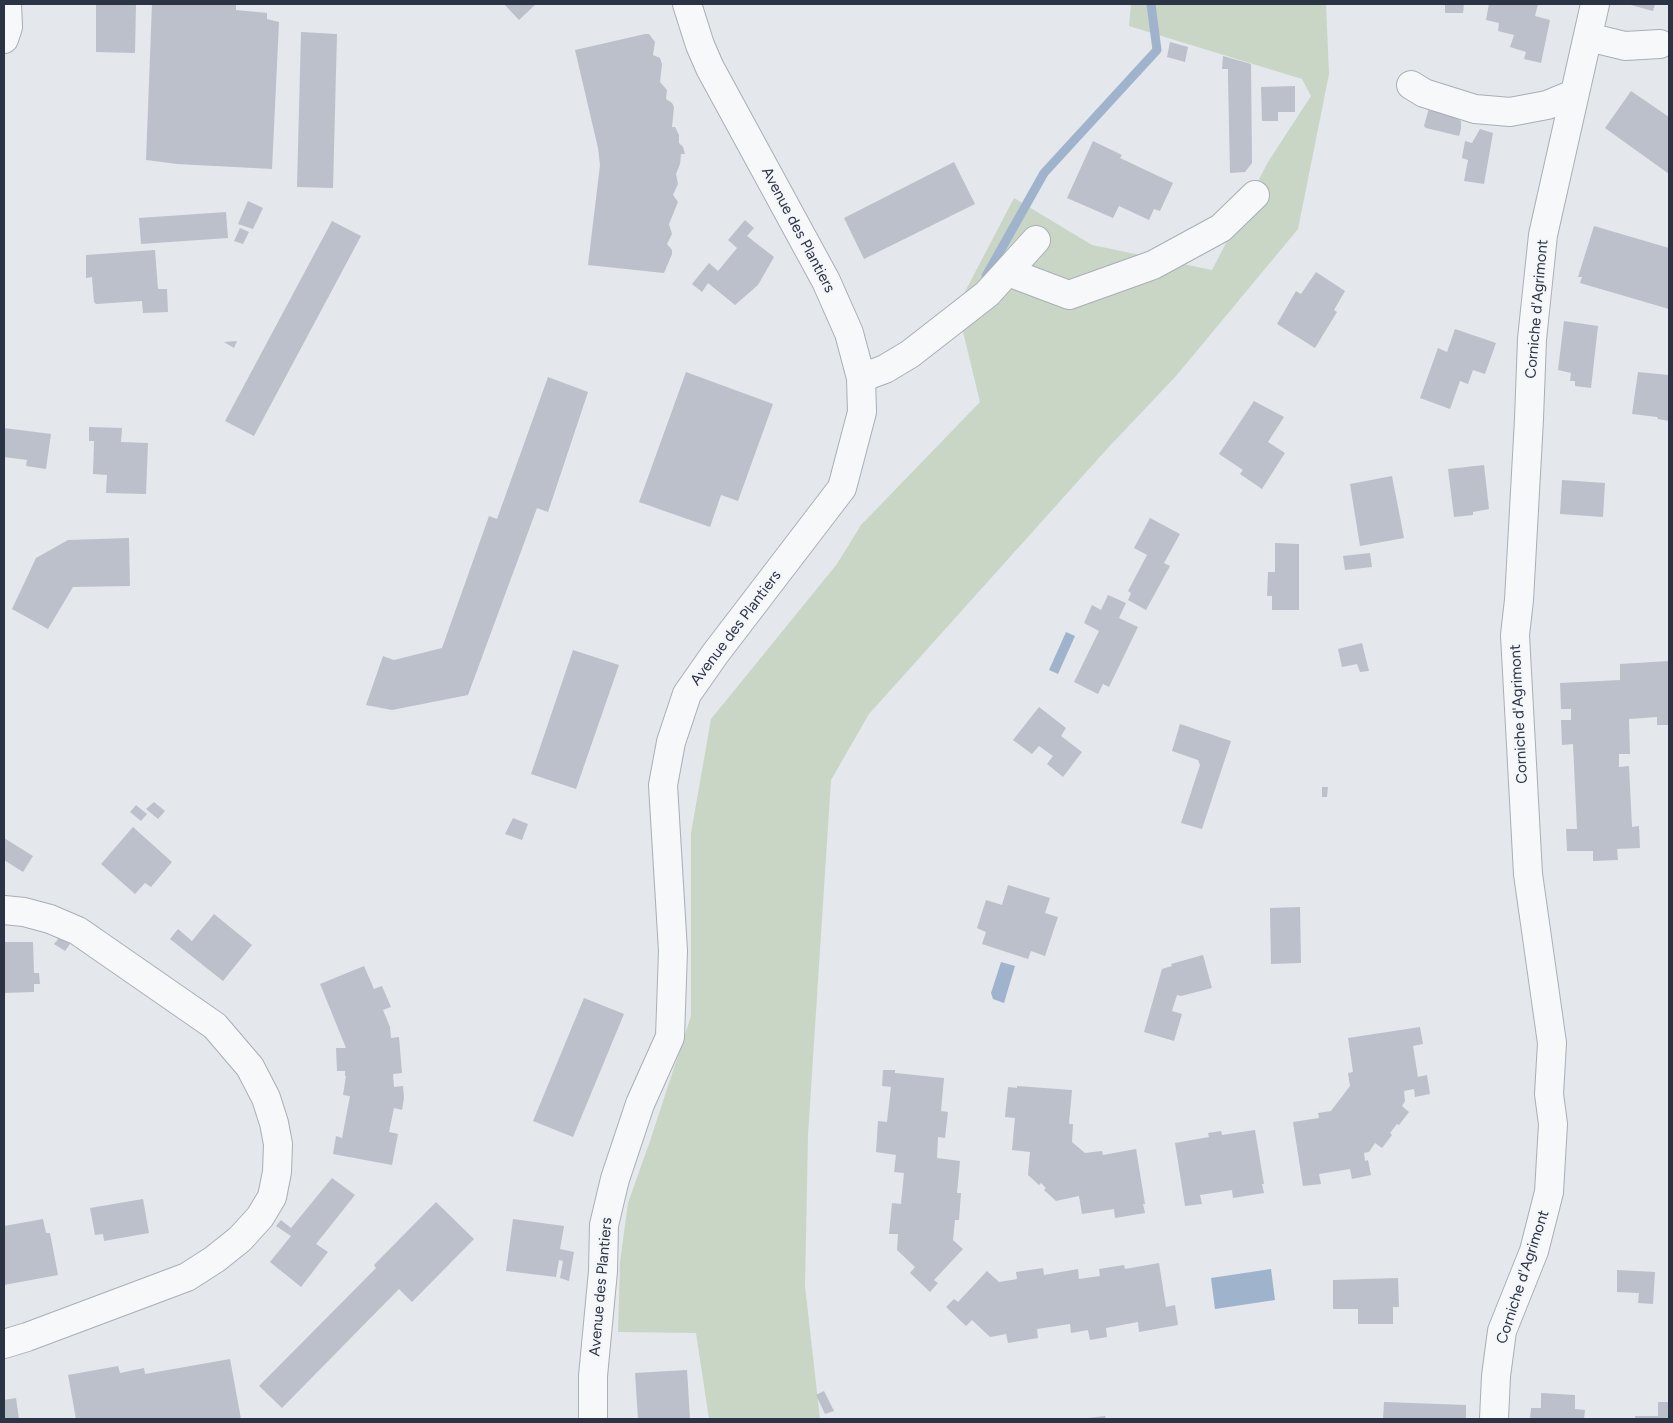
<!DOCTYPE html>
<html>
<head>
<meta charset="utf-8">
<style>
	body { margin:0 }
	#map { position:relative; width:1673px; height:1423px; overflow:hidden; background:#e4e7ec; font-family:Figtree,sans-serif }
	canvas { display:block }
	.frame { position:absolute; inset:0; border:5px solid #2b3445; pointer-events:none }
</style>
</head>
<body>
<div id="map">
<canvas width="1673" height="1423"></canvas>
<div class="frame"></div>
</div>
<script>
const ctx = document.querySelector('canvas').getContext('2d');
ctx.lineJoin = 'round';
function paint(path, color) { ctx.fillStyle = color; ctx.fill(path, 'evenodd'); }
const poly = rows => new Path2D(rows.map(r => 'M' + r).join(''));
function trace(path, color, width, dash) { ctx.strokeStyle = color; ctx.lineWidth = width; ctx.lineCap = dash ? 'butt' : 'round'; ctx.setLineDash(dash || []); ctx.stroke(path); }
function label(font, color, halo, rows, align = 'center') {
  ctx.font = font + ' Figtree,sans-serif'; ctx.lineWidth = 4; ctx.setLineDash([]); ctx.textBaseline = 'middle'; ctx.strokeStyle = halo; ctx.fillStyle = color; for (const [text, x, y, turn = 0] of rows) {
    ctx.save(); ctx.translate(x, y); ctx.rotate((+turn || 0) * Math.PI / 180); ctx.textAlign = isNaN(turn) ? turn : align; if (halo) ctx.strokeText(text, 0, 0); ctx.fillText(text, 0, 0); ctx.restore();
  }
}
paint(poly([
	[1131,4,1326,4,1329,74,1298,229,1176,376,1106,450,869,714,831,780,808,1135,805,1286,820,1419,709,1419,696,1333,618,1332,620,1262,628,1203,650,1141,691,1016,691,833,711,719,837,564,861,525,980,402,957,307,1014,198,1092,245,1212,270,1268,162,1311,96,1302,79,1129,26]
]), '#c9d6c5');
paint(poly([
	[1066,632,1075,636,1058,674,1049,670],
	[1001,962,1015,966,1004,1003,993,999,991,993],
	[1271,1269,1275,1300,1215,1309,1211,1278]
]), '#9fb4cc');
trace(poly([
	[986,276,1044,173,1157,50,1151,4]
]), '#9fb4cc', 9);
paint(poly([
	[96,4,136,4,135,53,96,52],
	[152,4,236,4,236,10,267,13,267,19,279,22,272,169,177,164,146,160],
	[504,4,536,4,519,20],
	[1445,4,1464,4,1463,13,1445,13],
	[1489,4,1538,4,1535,16,1550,20,1541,63,1524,59,1526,52,1510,47,1514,35,1498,31,1499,23,1486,20],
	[1627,4,1655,4,1653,11],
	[301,32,337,34,333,188,297,187],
	[645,34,649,34,655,42,653,55,660,58,662,64,660,82,667,90,666,99,672,103,674,107,672,127,675,127,679,135,679,143,683,147,685,154,681,154,680,164,676,174,678,184,673,195,678,202,669,224,672,234,667,244,672,250,672,254,664,273,588,265,600,165,598,148,575,50],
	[1170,42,1188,47,1185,62,1167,57],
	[1223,56,1251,64,1252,163,1245,172,1230,173,1228,77,1228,69,1222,69],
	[1295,86,1295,112,1278,112,1278,121,1262,121,1261,87],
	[1631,91,1669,117,1669,174,1605,128],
	[1429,108,1460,114,1458,119,1461,121,1461,129,1459,136,1426,128,1424,126],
	[1480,129,1493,133,1484,184,1464,181,1468,160,1462,158,1465,141,1472,143],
	[1093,141,1122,155,1120,158,1173,183,1160,211,1154,209,1149,220,1119,206,1113,218,1067,198],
	[954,162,975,204,864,259,844,218],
	[248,201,263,208,253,229,238,224],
	[226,212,228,238,141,244,139,218],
	[745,220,754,228,747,236,774,257,758,285,735,305,708,283,702,292,692,284,709,263,718,271,737,248,728,240],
	[332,221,361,236,254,436,225,421],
	[1594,226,1669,248,1669,309,1580,283,1582,277,1578,277],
	[240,228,249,232,243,244,234,241],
	[155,250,158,289,167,289,168,312,143,313,142,301,96,304,94,302,92,277,86,278,86,255],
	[1316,272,1345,291,1334,310,1337,312,1315,348,1277,324,1296,291,1301,294],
	[1564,321,1598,326,1591,388,1575,386,1575,381,1570,381,1571,373,1558,370],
	[1455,329,1496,343,1485,374,1473,370,1468,384,1460,381,1450,409,1420,398,1438,348,1447,352],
	[237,341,234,348,224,342],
	[686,372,773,404,738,501,721,495,710,527,639,502],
	[1638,372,1668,375,1669,379,1669,421,1658,419,1657,417,1632,414],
	[548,377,588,392,548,512,537,508,468,695,392,710,366,705,383,656,394,660,442,648,489,516,497,519],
	[1254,401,1284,417,1268,442,1285,453,1262,489,1240,474,1243,470,1219,454],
	[89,427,122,428,121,442,148,443,146,494,106,493,107,475,93,474,94,441,89,441],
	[4,428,51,434,46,469,26,466,27,460,4,457],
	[1484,465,1489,509,1473,512,1473,515,1454,517,1448,469],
	[1392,476,1404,538,1360,546,1350,484],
	[1562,480,1605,483,1603,517,1560,514],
	[1150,518,1180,534,1164,563,1170,566,1146,610,1128,600,1131,593,1128,591,1147,555,1134,548],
	[129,538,130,586,73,587,48,629,12,609,36,558,68,540],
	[1275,543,1299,544,1299,610,1272,610,1272,596,1267,596,1268,572,1275,572],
	[1370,553,1372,567,1345,570,1343,556],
	[1108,595,1126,603,1119,618,1138,627,1109,687,1103,684,1098,694,1074,682,1099,631,1084,623,1092,605,1101,610],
	[1362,643,1369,671,1360,672,1357,664,1342,667,1338,649],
	[573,650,619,665,576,789,531,774],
	[1669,661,1669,725,1657,725,1657,717,1629,719,1630,754,1619,754,1619,767,1629,766,1632,827,1639,826,1640,848,1617,849,1618,860,1593,861,1593,851,1567,851,1566,829,1577,829,1573,744,1562,745,1561,720,1571,720,1571,709,1561,709,1560,683,1620,680,1620,664],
	[1039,707,1066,728,1061,736,1082,752,1063,777,1047,764,1053,756,1039,746,1032,754,1013,740],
	[1180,724,1231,741,1202,829,1181,823,1200,765,1198,760,1172,751],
	[1322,787,1328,787,1327,797,1322,797],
	[154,802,165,811,158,819,146,809],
	[136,805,147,814,141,821,130,812],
	[513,818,528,824,522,840,505,834],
	[133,827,172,862,151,887,145,883,135,894,101,864],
	[4,838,33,856,23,872,4,860],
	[1008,885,1050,898,1045,913,1058,917,1045,956,1031,951,1028,959,982,944,986,932,977,928,986,900,1002,905],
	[1300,907,1301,963,1271,964,1270,908],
	[214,914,252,945,223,981,170,939,178,929,192,941],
	[60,937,70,944,65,951,54,944],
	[4,942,33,942,34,973,39,973,40,984,34,984,34,992,4,993],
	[1203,955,1212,988,1181,996,1177,995,1172,1011,1182,1014,1174,1041,1144,1032,1162,969,1172,966,1171,964],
	[364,966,374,989,382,986,391,1007,383,1010,390,1027,391,1038,399,1037,402,1073,393,1074,394,1087,403,1086,404,1098,402,1110,394,1108,389,1132,398,1134,392,1165,333,1154,336,1136,342,1138,350,1096,343,1095,346,1076,345,1076,345,1071,337,1071,336,1048,346,1048,320,984],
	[584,998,624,1014,573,1137,533,1121],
	[1420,1027,1423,1044,1413,1046,1418,1077,1427,1075,1430,1094,1415,1097,1414,1089,1404,1091,1405,1101,1402,1106,1409,1112,1399,1125,1397,1124,1390,1133,1392,1135,1382,1148,1375,1143,1369,1152,1364,1153,1365,1161,1368,1160,1371,1175,1352,1179,1350,1169,1319,1174,1321,1184,1303,1186,1293,1122,1319,1118,1318,1113,1331,1111,1350,1086,1348,1073,1353,1072,1348,1038],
	[883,1070,895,1070,895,1073,944,1078,941,1111,948,1112,945,1138,938,1137,937,1158,960,1161,957,1193,961,1193,960,1206,959,1220,955,1220,953,1240,963,1249,934,1280,938,1283,930,1292,910,1273,915,1267,897,1250,898,1234,889,1234,892,1203,901,1204,904,1173,894,1172,896,1155,876,1152,878,1121,887,1122,891,1087,882,1086],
	[1017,1086,1072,1090,1069,1124,1073,1124,1072,1142,1085,1153,1102,1151,1103,1155,1136,1149,1145,1204,1143,1204,1145,1213,1115,1218,1114,1209,1082,1214,1079,1196,1056,1201,1044,1190,1046,1188,1041,1183,1039,1185,1028,1175,1030,1152,1012,1150,1015,1118,1005,1117,1008,1087,1017,1088],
	[1255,1130,1264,1184,1262,1184,1264,1193,1233,1198,1232,1190,1200,1195,1202,1204,1185,1206,1175,1143,1209,1137,1208,1133,1221,1131,1222,1135],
	[332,1178,355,1195,316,1244,328,1252,301,1287,270,1262,291,1236,276,1226,281,1220,291,1228],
	[143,1199,149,1233,104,1241,103,1234,95,1235,90,1208],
	[436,1202,474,1239,412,1302,399,1289,282,1408,259,1386,376,1268,374,1265],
	[43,1219,46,1233,50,1233,58,1275,4,1285,4,1226],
	[513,1219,564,1226,560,1249,574,1252,569,1281,560,1278,563,1261,559,1260,556,1277,506,1271],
	[1159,1263,1166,1307,1175,1305,1178,1325,1139,1332,1138,1322,1106,1328,1107,1337,1090,1340,1088,1330,1071,1333,1070,1324,1037,1329,1038,1338,1008,1343,1006,1334,990,1337,972,1320,966,1326,946,1307,954,1299,958,1302,987,1271,999,1282,1017,1279,1016,1272,1043,1268,1044,1275,1078,1269,1079,1279,1100,1276,1099,1269,1124,1265,1125,1269],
	[1617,1270,1655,1272,1653,1304,1638,1303,1639,1293,1617,1292],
	[1398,1278,1399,1307,1393,1307,1393,1324,1358,1324,1358,1309,1333,1309,1333,1280],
	[230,1359,241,1419,76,1419,68,1375,118,1366,120,1373,144,1368,145,1374],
	[687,1370,690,1419,638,1419,635,1373],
	[824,1391,834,1411,825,1414,816,1395],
	[1541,1393,1575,1395,1575,1409,1585,1410,1584,1419,1530,1419,1531,1408,1541,1408],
	[16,1398,19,1419,4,1419,4,1400],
	[1384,1402,1466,1405,1466,1419,1383,1419],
	[1658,1402,1669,1402,1669,1419,1635,1419,1635,1416,1658,1416],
	[1105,1416,1106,1419,1088,1419,1088,1418]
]), '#bbc0ca');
const minor = poly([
	[1588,37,1625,46,1660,44],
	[4,39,8,27,7,4],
	[1411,85,1424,93,1475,109,1510,112,1547,105,1574,94],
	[1008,272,1069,295,1153,265,1221,228,1255,195],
	[861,378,885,369,910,354,987,294,1036,240],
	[4,910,24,912,50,919,78,931,215,1026,250,1067,266,1098,274,1123,278,1144,277,1172,272,1197,260,1217,240,1239,215,1259,187,1277,27,1337,4,1344],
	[593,1419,593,1376,603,1271,604,1225,615,1179,640,1104,670,1037,673,951,663,785,671,742,687,694,715,654,842,488,862,412,861,378,849,333,826,281,710,68,700,45,687,4],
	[1494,1419,1496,1376,1502,1331,1534,1251,1549,1192,1553,1124,1549,1094,1552,1043,1528,874,1515,635,1519,600,1529,419,1532,339,1543,235,1595,4]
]);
trace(minor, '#a9aeb7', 30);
trace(minor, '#f7f8fa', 28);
label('15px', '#2b3445', '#f4f6f9', [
	["Avenue des Plantiers",798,230,62],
	["Corniche d'Agrimont",1537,309,-85],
	["Avenue des Plantiers",736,628,-53],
	["Corniche d'Agrimont",1519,714,-93],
	["Corniche d'Agrimont",1523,1277,-72],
	["Avenue des Plantiers",601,1287,-85]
]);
</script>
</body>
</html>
